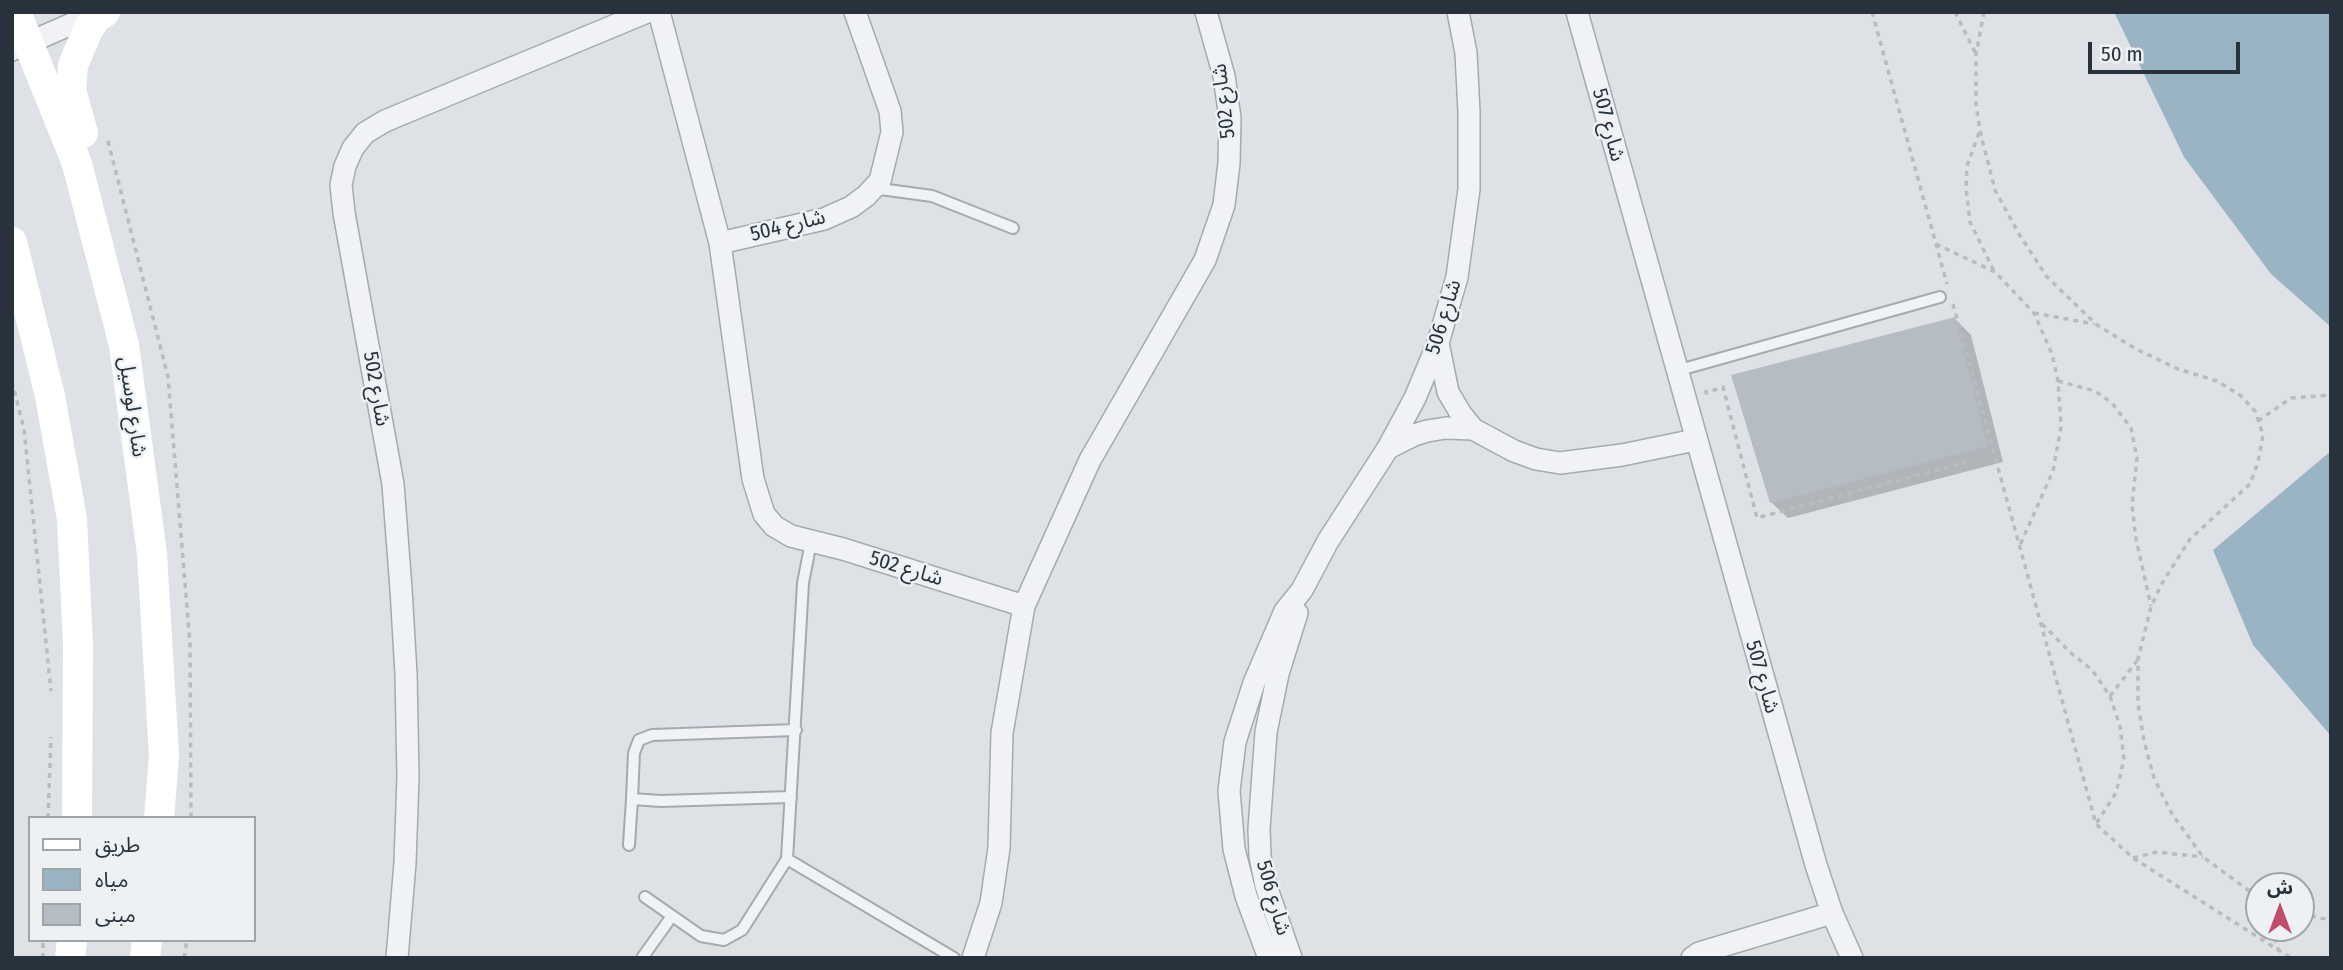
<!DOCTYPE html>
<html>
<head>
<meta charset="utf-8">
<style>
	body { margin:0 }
	#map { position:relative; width:2343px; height:970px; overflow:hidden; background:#dee2e6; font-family:"Fira Sans Condensed","Noto Sans Arabic",sans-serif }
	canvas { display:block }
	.frame { position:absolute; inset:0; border:14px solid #28323c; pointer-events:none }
	.legend { position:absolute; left:28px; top:816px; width:228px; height:126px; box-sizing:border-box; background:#edf1f4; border:2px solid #9ea5aa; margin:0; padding:9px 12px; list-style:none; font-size:21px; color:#28323c }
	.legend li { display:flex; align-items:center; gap:14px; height:35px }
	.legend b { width:35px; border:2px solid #9ea5aa }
	.north { position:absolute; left:2245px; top:872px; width:70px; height:70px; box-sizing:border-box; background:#edf1f4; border:2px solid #9ea5aa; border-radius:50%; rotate:0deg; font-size:19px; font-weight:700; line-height:28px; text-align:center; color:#28323c }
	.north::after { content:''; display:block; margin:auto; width:24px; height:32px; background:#c24c6c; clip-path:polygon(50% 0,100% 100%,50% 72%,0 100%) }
	.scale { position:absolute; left:2088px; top:42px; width:152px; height:32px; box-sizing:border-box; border:4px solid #28323c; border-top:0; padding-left:9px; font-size:21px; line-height:24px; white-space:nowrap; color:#28323c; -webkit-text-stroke:5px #edf1f4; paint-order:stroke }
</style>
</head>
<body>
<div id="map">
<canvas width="2343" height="970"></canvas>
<div class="frame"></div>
<ul class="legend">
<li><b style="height:9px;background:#fff"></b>طريق</li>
<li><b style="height:19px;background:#9bb4c4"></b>مياه</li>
<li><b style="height:19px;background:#b6bcc3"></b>مبنى</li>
</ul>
<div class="north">ش</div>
<div class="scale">50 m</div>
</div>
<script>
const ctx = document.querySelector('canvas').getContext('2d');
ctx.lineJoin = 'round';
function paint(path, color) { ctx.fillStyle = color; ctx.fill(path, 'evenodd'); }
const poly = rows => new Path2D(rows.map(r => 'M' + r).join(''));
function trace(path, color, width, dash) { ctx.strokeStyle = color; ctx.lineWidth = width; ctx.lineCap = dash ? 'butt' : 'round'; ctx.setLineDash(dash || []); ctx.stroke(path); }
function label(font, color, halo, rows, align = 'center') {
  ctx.font = font + ' "Fira Sans Condensed","Noto Sans Arabic",sans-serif'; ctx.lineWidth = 5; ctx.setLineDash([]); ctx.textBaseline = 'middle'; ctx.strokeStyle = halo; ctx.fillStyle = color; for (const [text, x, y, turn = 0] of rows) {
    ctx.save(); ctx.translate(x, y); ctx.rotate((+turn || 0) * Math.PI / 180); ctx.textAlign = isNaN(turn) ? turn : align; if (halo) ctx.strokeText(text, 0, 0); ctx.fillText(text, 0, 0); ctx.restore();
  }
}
paint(poly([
	[2114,12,2331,12,2331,327,2271,274,2184,157],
	[2331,451,2331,736,2253,645,2213,550]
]), '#9bb4c4');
paint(poly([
	[1955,319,1971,335,2003,462,1788,518,1771,502]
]), '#0003');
paint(poly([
	[1955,317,1988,446,1770,503,1731,375]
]), '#b6bcc3');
const lane = poly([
	[873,188,932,196,1013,228],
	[1676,371,1940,297],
	[811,542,803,583,787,859,954,958],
	[791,797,661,801,632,799,634,753,639,740,652,735,796,730],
	[629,845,632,799],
	[645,897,701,936,724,940,742,930,787,859],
	[642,958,672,916]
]);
const street = poly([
	[659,12,720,243,753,479,764,514,774,526,791,536,843,549,1024,606],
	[1577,12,1816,865,1832,913,1852,958],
	[12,50,99,12],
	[720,243,824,219,851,207,866,196,880,181,892,132,890,111,855,12],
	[1438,343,1448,392,1461,414,1473,429,1514,451,1536,459,1560,463,1622,455,1695,440],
	[1388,448,1414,435,1427,431,1446,428,1473,429],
	[397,958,405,863,408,777,406,674,401,589,393,484,344,213,341,185,345,166,353,148,365,133,385,121,647,12],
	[973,958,991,903,999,848,1002,733,1024,606,1090,460,1205,260,1224,205,1229,163,1230,118,1224,76,1206,12],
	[1269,958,1246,896,1234,849,1229,791,1235,742,1254,683,1285,611,1302,590,1328,541,1388,448,1415,398,1438,343,1457,277,1469,189,1469,112,1466,53,1458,12],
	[1291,958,1266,886,1260,856,1259,829,1266,732,1278,674,1297,613],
	[1692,958,1699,953,1832,913]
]);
trace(lane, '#a4aab0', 14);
trace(street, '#a4aab0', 24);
trace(poly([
	[1872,12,1947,284],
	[1955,12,1976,54],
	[1984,12,1976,54,1976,104,1980,131,1995,190,2019,234,2047,277,2097,325,2136,349,2178,369,2217,381,2240,395,2255,411,2263,435,2258,462,2250,484,2190,539,2161,585,2151,607,2138,659,2138,704,2144,741,2154,778,2172,814,2203,857,2259,898],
	[1979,133,1967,166,1966,188,1970,222,1994,271],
	[108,141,168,377,190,644,191,818],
	[1936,244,1995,272,2034,313,2052,354,2058,381,2061,427,2053,471,2020,545],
	[1953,304,2096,824,2133,858,2291,958],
	[2034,313,2094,324],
	[12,381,24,429,51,691],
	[2058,381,2095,391,2112,403,2131,428,2137,458,2132,505,2136,539,2151,606],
	[1706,390,1706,393,1723,387,1757,518,1966,462],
	[2258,421,2291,398,2331,395],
	[2042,624,2072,654,2092,670,2110,696,2120,726,2124,759,2116,793,2096,824],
	[2110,696,2137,661],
	[48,818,51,737],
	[2133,858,2157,852,2203,857],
	[2301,914,2331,920],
	[2272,928,2278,949],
	[43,958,43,940],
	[184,958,187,940]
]), '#b8bcc1', 3.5, [5, 5]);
trace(lane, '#f0f2f5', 10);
trace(street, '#f0f2f5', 21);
trace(poly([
	[16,12,77,164,124,345,152,554,164,756,159,818],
	[83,133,71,90,73,65,89,28,97,17,105,12],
	[12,242,50,396,72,519,78,645,77,818],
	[70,958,72,940],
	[145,958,147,940]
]), '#fff', 30);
label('21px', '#28323c', '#edf1f4', [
	["شارع 502",1224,101,-97],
	["شارع 507",1608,125,75],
	["شارع 504",788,226,-14],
	["شارع 506",1444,317,-73],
	["شارع 502",376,389,80],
	["شارع لوسيل",132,407,82],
	["شارع 502",906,569,17],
	["شارع 507",1762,677,74],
	["شارع 506",1273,898,74]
]);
</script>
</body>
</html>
